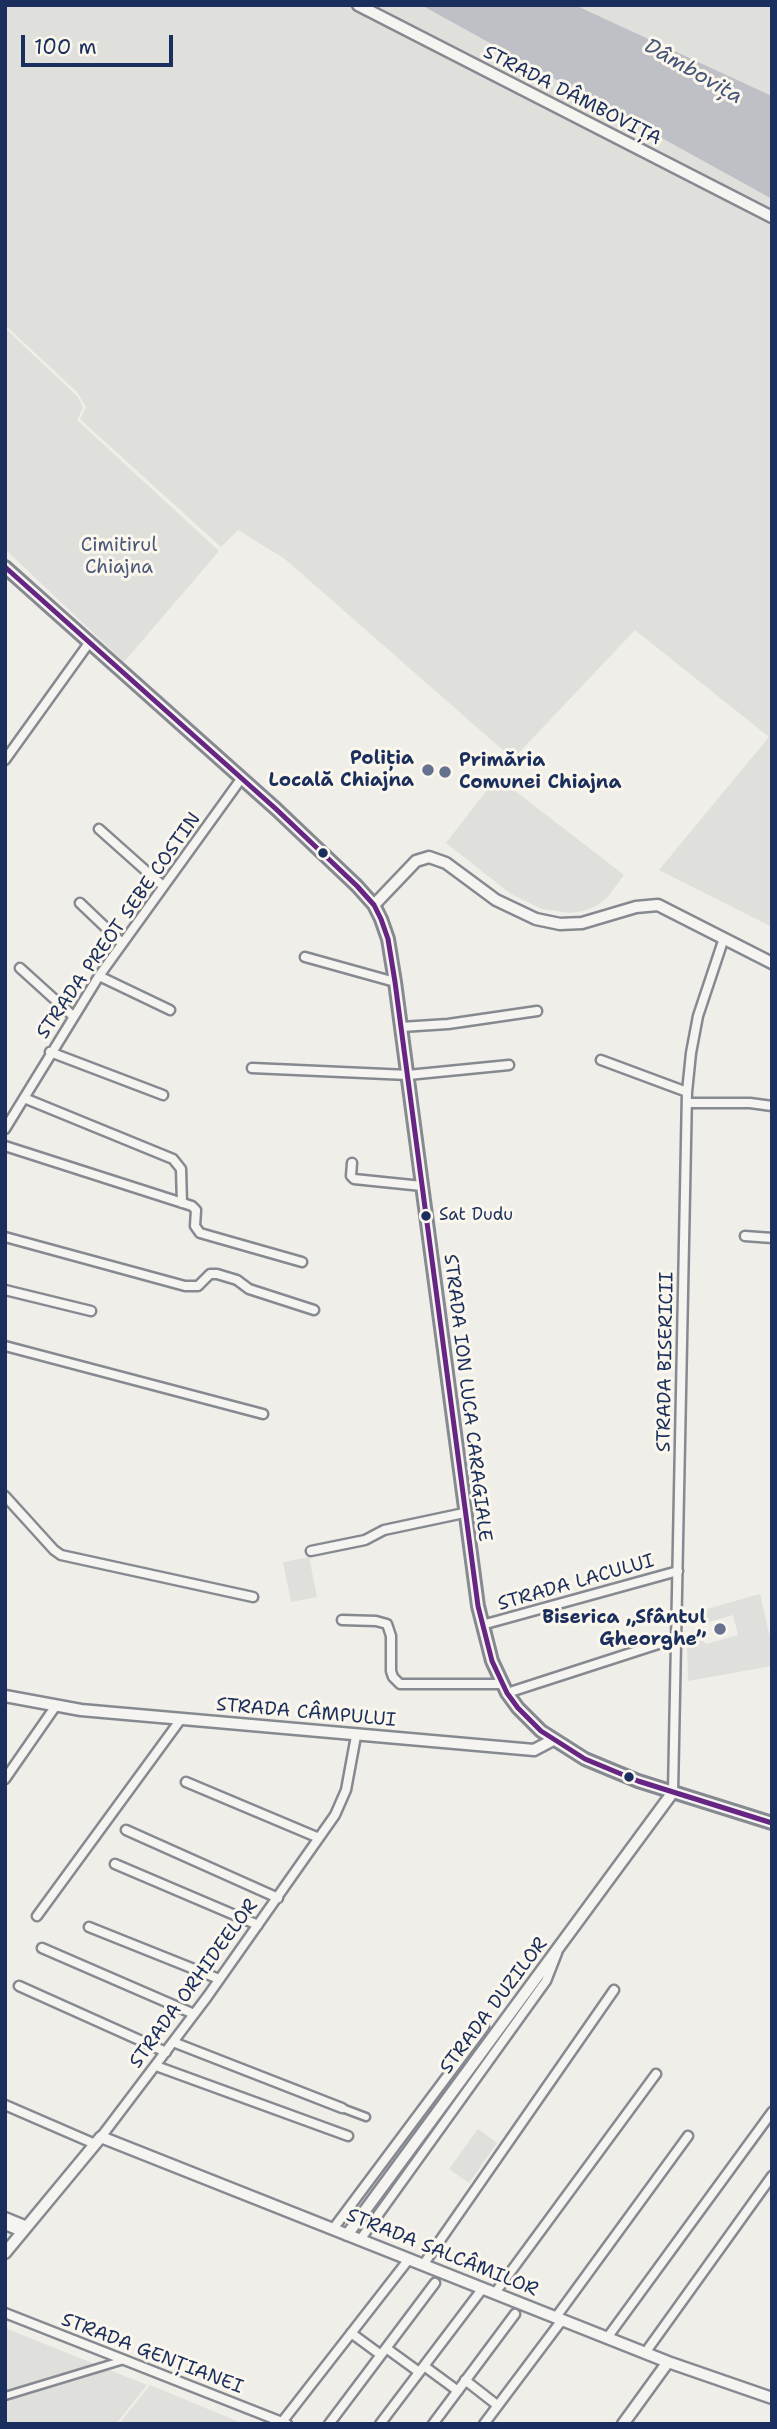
<!DOCTYPE html>
<html>
<head>
<meta charset="utf-8">
<style>
	body { margin:0 }
	#map { position:relative; width:777px; height:2429px; overflow:hidden; background:#efeee9; font-family:"Shantell Sans",sans-serif }
	canvas { display:block }
	.frame { position:absolute; inset:0; border:7px solid #1b2f5e; pointer-events:none }
	.scale { position:absolute; left:21px; top:35px; width:152px; height:32px; box-sizing:border-box; border:4px solid #1b2f5e; border-top:0; padding-left:9px; font-size:21px; line-height:24px; white-space:nowrap; color:#1b2f5e; -webkit-text-stroke:5px #fbf7ec; paint-order:stroke }
</style>
</head>
<body>
<div id="map">
<canvas width="777" height="2429"></canvas>
<div class="frame"></div>
<div class="scale">100 m</div>
</div>
<script>
const ctx = document.querySelector('canvas').getContext('2d');
ctx.lineJoin = 'round';
function paint(path, color) { ctx.fillStyle = color; ctx.fill(path, 'evenodd'); }
const poly = rows => new Path2D(rows.map(r => 'M' + r).join(''));
function trace(path, color, width, dash) { ctx.strokeStyle = color; ctx.lineWidth = width; ctx.lineCap = dash ? 'butt' : 'round'; ctx.setLineDash(dash || []); ctx.stroke(path); }
function label(font, color, halo, rows, align = 'center') {
  ctx.font = font + ' "Shantell Sans",sans-serif'; ctx.lineWidth = 6; ctx.setLineDash([]); ctx.textBaseline = 'middle'; ctx.strokeStyle = halo; ctx.fillStyle = color; for (const [text, x, y, turn = 0] of rows) {
    ctx.save(); ctx.translate(x, y); ctx.rotate((+turn || 0) * Math.PI / 180); ctx.textAlign = isNaN(turn) ? turn : align; if (halo) ctx.strokeText(text, 0, 0); ctx.fillText(text, 0, 0); ctx.restore();
  }
}
paint(poly([
	[150,2385,244,2424,119,2424]
]), '#e0e0dd');
paint(poly([
	[5,5,421,5,772,199,772,927,659,870,769,737,635,630,513,759,285,559,238,530,221,547,80,419,86,407,77,392,5,325],
	[575,5,772,5,772,96],
	[5,328,78,397,83,408,77,420,219,551,124,662,5,549],
	[497,777,624,875,607,898,596,906,583,911,571,913,542,909,511,894,446,843],
	[309,1557,317,1597,291,1602,283,1562],
	[760,1594,772,1646,772,1666,688,1681,687,1641,703,1641,706,1644,738,1635,733,1615,702,1624,700,1611],
	[478,2129,497,2143,469,2183,449,2169],
	[5,2328,147,2385,116,2424,5,2424]
]), '#dfdfdc');
paint(poly([
	[421,5,575,5,772,96,772,199]
]), '#bec0c6');
const pedestrian = poly([
	[342,2108,366,2117],
	[5,2396,124,2360]
]);
const minor = poly([
	[5,760,89,643],
	[99,829,163,886],
	[80,903,122,943],
	[305,957,395,982],
	[20,968,73,1016],
	[99,976,170,1010],
	[401,1027,448,1024,537,1011],
	[50,1052,163,1095],
	[601,1060,687,1092],
	[252,1068,408,1075,509,1065],
	[24,1098,173,1159,181,1169,182,1203],
	[687,1103,750,1103,772,1106],
	[5,1129,99,976,241,779],
	[5,1146,192,1206,196,1210,195,1226,200,1233,302,1262],
	[352,1163,351,1176,354,1179,422,1186],
	[745,1236,772,1238],
	[5,1237,185,1286,198,1286,210,1274,217,1274,237,1280,249,1289,314,1310],
	[5,1290,91,1311],
	[5,1346,263,1414],
	[5,1496,54,1550,61,1555,253,1597],
	[311,1551,365,1540,384,1530,464,1513],
	[342,1620,376,1621,387,1624,391,1636,391,1671,393,1677,400,1684,502,1684],
	[482,1625,678,1571],
	[507,1693,677,1638],
	[5,1779,55,1707],
	[186,1782,319,1838],
	[673,1792,687,1092,691,1053,698,1016,724,938],
	[126,1830,278,1898],
	[115,1864,258,1925],
	[37,1916,181,1719],
	[89,1927,219,1979],
	[42,1948,194,2014],
	[19,1986,166,2052],
	[173,2042,342,2108],
	[156,2066,348,2136],
	[5,2105,95,2144],
	[101,2137,207,1997,335,1815,346,1790,356,1736],
	[5,2217,27,2226],
	[5,2225,22,2232],
	[333,2229,484,2027],
	[360,2240,546,1981,557,1953],
	[423,2265,614,1990],
	[495,2293,656,2074],
	[5,2313,287,2424],
	[556,2317,688,2136],
	[351,2333,381,2355],
	[607,2338,772,2112],
	[386,2348,419,2372],
	[645,2353,772,2176],
	[424,2366,458,2391],
	[465,2380,497,2405],
	[282,2422,409,2259],
	[329,2424,435,2283],
	[380,2424,483,2288],
	[433,2424,515,2314],
	[484,2424,562,2320]
]);
const tertiary = poly([
	[358,5,772,217],
	[374,905,416,861,429,857,446,863,496,900,536,919,560,924,582,923,636,907,658,905,772,963],
	[5,1696,81,1710,534,1750,553,1740],
	[347,2235,673,1792],
	[5,2253,101,2137,668,2362,772,2398],
	[623,2424,668,2362]
]);
const secondary = poly([
	[5,567,276,809,357,886,374,905,381,919,388,939,395,982,478,1606,492,1661,507,1693,518,1708,541,1731,585,1759,638,1781,772,1823]
]);
trace(pedestrian, '#868a90', 11);
trace(minor, '#868a90', 13);
trace(tertiary, '#868a90', 15);
trace(secondary, '#868a90', 16);
trace(pedestrian, '#f5f4f0', 6);
trace(minor, '#f5f4f0', 8);
trace(tertiary, '#f5f4f0', 10);
trace(secondary, '#f5f4f0', 10);
trace(poly([
	[5,567,276,809,357,886,374,905,381,919,388,939,395,982,478,1606,492,1661,507,1693,518,1708,541,1731,585,1759,638,1781,772,1823]
]), '#662483', 5);
for (const [x, y, r, color] of [
	[428,770,7,"#65728f"],
	[445,772,7,"#65728f"],
	[323,853,6,"#1b2f5e"],
	[426,1216,6,"#1b2f5e"],
	[720,1629,7,"#65728f"],
	[629,1777,6,"#1b2f5e"]
]) { const dot = new Path2D(); dot.arc(x, y, r, 0, 2 * Math.PI); ctx.fillStyle = color; ctx.fill(dot); trace(dot, '#fbf7ec', 2.5); }
label('17px', '#1b2f5e', '#fbf7ec', [
	["Sat Dudu",439,1216]
], 'left');
label('19px', '#1b2f5e', '#fbf7ec', [
	["STRADA DÂMBOVIȚA",572,96,27],
	["STRADA PREOT SEBE COSTIN",119,926,-55],
	["STRADA BISERICII",666,1362,-89],
	["STRADA ION LUCA CARAGIALE",467,1398,83],
	["STRADA LACULUI",576,1583,-16],
	["STRADA CÂMPULUI",306,1713,5],
	["STRADA ORHIDEELOR",194,1984,-54],
	["STRADA DUZILOR",494,2006,-53],
	["STRADA SALCÂMILOR",442,2253,22],
	["STRADA GENȚIANEI",152,2354,21]
]);
label('19px', '#49587b', '#fbf7ec', [
	["Cimitirul",119,546],
	["Chiajna",119,568]
]);
label('bold 19px', '#1b2f5e', '#fbf7ec', [
	["Poliția",414,759],
	["Locală Chiajna",414,781],
	["Primăria",459,761,"left"],
	["Comunei Chiajna",459,783,"left"],
	["Biserica „Sfântul",706,1618],
	["Gheorghe”",706,1640]
], 'right');
label('italic 21px', '#465579', '#fbf7ec', [
	["Dâmbovița",693,72,30]
]);
</script>
</body>
</html>
